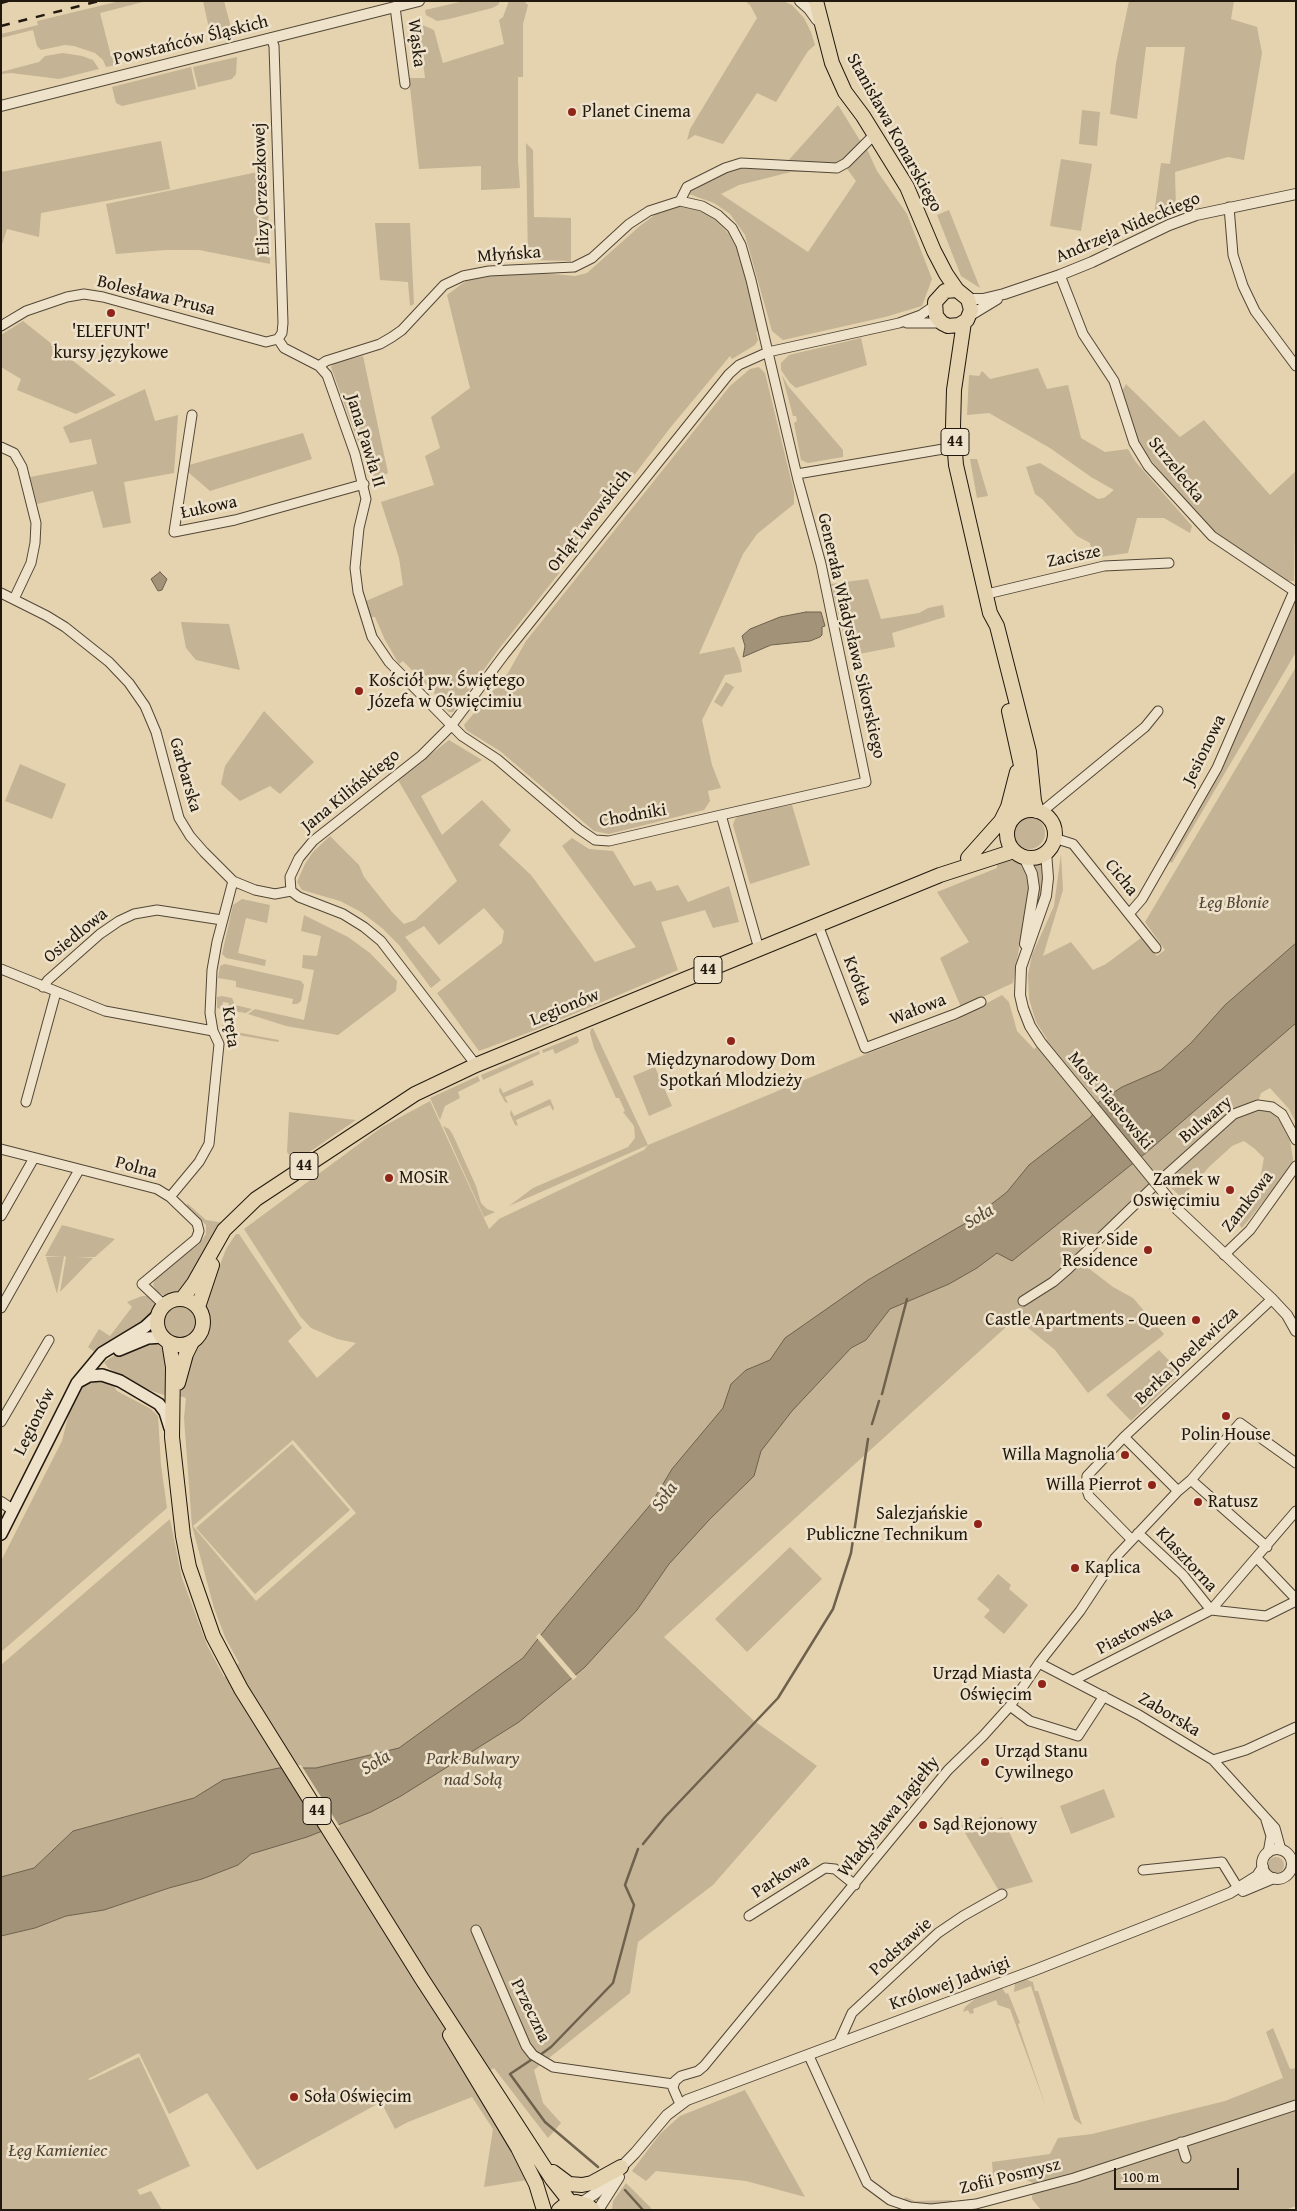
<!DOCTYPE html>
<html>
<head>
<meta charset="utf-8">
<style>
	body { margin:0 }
	#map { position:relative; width:1297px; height:2211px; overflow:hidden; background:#e5d3af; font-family:"Gentium Book Plus",serif }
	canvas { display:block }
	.frame { position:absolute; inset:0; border:2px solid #21180e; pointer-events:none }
	.scale { position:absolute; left:1114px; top:2168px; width:125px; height:22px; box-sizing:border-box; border:2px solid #21180e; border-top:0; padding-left:6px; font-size:15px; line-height:18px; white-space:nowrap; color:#21180e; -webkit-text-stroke:4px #eee2cb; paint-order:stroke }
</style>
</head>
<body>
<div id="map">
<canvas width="1297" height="2211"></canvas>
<div class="frame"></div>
<div class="scale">100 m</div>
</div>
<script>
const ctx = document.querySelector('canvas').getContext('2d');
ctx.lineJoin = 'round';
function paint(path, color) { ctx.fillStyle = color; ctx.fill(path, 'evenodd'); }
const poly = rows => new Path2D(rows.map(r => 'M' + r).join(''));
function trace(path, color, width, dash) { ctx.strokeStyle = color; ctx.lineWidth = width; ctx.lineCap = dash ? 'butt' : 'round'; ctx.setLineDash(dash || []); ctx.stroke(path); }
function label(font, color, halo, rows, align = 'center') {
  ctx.font = font + ' "Gentium Book Plus",serif'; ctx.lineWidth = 5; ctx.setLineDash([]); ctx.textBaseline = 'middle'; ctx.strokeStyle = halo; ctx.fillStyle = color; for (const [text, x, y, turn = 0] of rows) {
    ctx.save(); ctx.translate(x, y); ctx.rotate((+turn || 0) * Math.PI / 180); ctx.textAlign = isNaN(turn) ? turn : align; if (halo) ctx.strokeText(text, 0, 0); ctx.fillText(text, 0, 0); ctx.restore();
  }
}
paint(poly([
	[120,1,147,1,100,13,111,56,113,56,116,65,106,67,103,60,95,53,74,46,65,45,41,50,37,46,33,30,1,38,1,34,38,25,37,21],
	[203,1,224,1,233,35,210,41,210,33],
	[464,1,500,1,498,5,492,8,449,19,437,21,426,15,425,10],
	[509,1,524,1,528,5,523,24,523,77,518,77,518,161,520,188,481,190,481,166,419,169,409,78,425,78,418,23,434,30,443,63,504,44,499,20,503,17],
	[745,1,783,1,792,5,804,18,811,32,815,45,808,51,776,102,757,93,723,144,695,135,687,140,690,129,757,18,750,5],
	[1129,1,1234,1,1231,19,1257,27,1262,53,1244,160,1228,157,1175,172,1176,208,1169,216,1153,222,1161,163,1170,164,1185,47,1146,47,1137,119,1110,114,1116,63],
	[63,53,82,56,93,60,99,69,59,79,11,73,1,74,1,72,39,62,45,56],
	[237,57,236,74,232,79,198,87,193,67],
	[191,67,196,89,122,106,116,103,112,87],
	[838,105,861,142,843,160,832,166,787,162],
	[1082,110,1100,112,1097,146,1079,144],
	[161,141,170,189,41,213,39,237,7,229,1,248,1,172],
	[526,143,533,150,534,217,571,218,571,261,528,260],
	[866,147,877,171,907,214,932,279,922,306,885,317,783,340,772,331,745,235,730,214,714,203,689,194,691,189,701,183,737,168,808,170,809,172,791,172,739,185,721,194,808,252,856,181,845,166],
	[1061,159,1092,164,1081,231,1050,226],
	[267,170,270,264,199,250,165,250,116,254,106,204],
	[678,206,695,209,713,218,728,233,737,249,744,270,758,331,756,332,758,340,755,345,732,359,730,356,670,428,616,499,612,496,559,570,560,572,498,650,457,707,453,712,449,712,441,705,443,702,403,661,399,664,385,640,375,617,371,617,366,601,403,585,399,558,381,502,434,485,425,456,440,448,431,417,470,388,447,295,466,281,490,274,531,272,575,276,587,273,641,225,660,211],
	[949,210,980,288,961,276,937,215],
	[375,223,410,223,414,304,410,306,408,282,380,280],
	[23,321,116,395,76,414,17,390,21,379,1,367,1,335],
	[861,338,867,365,796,388,790,383,781,370,781,363,789,355],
	[363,356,388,473,372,480,331,367,335,362],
	[759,367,765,373,794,492,794,504,757,534,743,554,699,654,734,647,740,661,742,672,725,675,702,720,712,765,721,788,708,791,710,801,704,810,609,834,594,831,500,751,466,730,464,725,508,673,526,641,730,386,750,369],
	[1038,368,1047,389,1068,385,1081,438,1105,452,1128,449,1135,461,1192,526,1190,533,1164,518,1137,518,1128,553,1093,558,1090,543,1077,536,1042,499,1035,494,1026,467,1040,463,1098,499,1104,498,1114,490,1091,477,1050,448,989,413,967,415,969,375,979,376,982,371,990,379],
	[782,375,788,386,843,450,843,457,808,463,801,460,794,423,797,421,796,416,793,416],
	[1126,384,1180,437,1204,420,1270,495,1296,471,1294,581,1288,581,1221,539,1202,523,1139,445,1121,393],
	[145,389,155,421,178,415,174,473,124,482,131,523,103,528,93,491,37,504,30,477,97,464,91,439,70,443,63,427],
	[303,433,312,459,210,491,188,472,189,465],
	[970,459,977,459,988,496,977,498],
	[868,579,881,619,919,613,928,608,943,605,945,617,892,633,895,647,849,656,831,584],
	[1296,600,1296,652,1172,863,1168,861,1217,777],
	[181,622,229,624,240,670,196,660,186,648],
	[1296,667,1296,1123,1289,1109,1270,1088,1261,1093,1258,1101,1233,1109,1188,1150,1078,1260,1113,1287,1133,1298,1164,1334,1161,1337,1088,1393,1055,1350,1016,1318,664,1637,753,1720,817,1766,713,1885,638,1942,630,1993,534,2070,543,2103,561,2123,548,2138,494,2068,471,2080,527,2180,484,2187,493,2129,472,2097,408,2122,395,2129,381,2102,257,2170,207,2093,169,2114,139,2053,88,2079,90,2080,139,2057,190,2166,137,2190,140,2195,151,2191,162,2210,1,2210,1,1936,35,1928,66,1916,104,1910,169,1888,202,1879,202,1793,194,1798,73,1831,34,1868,1,1877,1,1665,170,1519,182,1578,207,1645,224,1677,239,1663,225,1637,214,1608,192,1526,184,1418,186,1398,180,1396,188,1356,192,1348,203,1339,207,1330,208,1316,205,1305,226,1249,236,1234,239,1234,302,1328,288,1341,317,1378,356,1343,337,1339,311,1328,300,1316,244,1229,382,1127,430,1101,489,1229,499,1219,644,1150,648,1145,509,1206,533,1188,628,1147,635,1138,634,1126,623,1112,625,1111,619,1098,616,1098,594,1048,590,1033,591,1029,593,1028,648,1145,864,1055,956,1020,1002,995,1009,1002,1017,1031,1034,1049,1047,1039,1036,1022,1029,999,1028,975,1032,955,1054,906,1061,854,1063,890,1043,956,1071,942,1093,970,1106,964,1141,938,1157,956,1165,950,1145,922],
	[293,1440,356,1513,256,1601,193,1526],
	[726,682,734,687,722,707,714,702],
	[264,711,314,762,280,794,270,786,240,801,221,784,225,766],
	[449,740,482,760,421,796,442,835,482,800,511,830,499,845,531,875,595,962,636,947,562,846,572,838,589,849,613,851,634,886,651,881,657,891,678,885,688,902,729,886,739,922,713,928,705,910,661,922,678,970,538,1029,479,1051,437,993,502,943,504,931,484,908,439,945,424,926,405,937,441,980,431,988,399,945,382,928,361,912,340,901,302,890,297,882,305,864,313,852,330,836,359,865,364,877,392,912,404,924,415,920,457,881,398,780],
	[20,764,66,784,52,819,5,801],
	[792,805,810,865,750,884,733,825,735,819,741,814],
	'1013 833a16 16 0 1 1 32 0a16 16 0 1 1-32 0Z',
	[1005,858,1022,864,1028,873,1030,885,1013,983,961,1007,940,958,969,942,937,892,997,868,997,860],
	[1044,859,1045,882,1032,928,1031,864],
	[242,899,270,905,267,923,246,918,238,953,266,960,265,966,226,958,222,954,233,905],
	[304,915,348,937,370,953,397,981,396,991,338,1035,286,1026,248,1014,255,1009,304,1020,314,970,302,968,303,955,317,956,321,936,301,931],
	[225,964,301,981,304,985,301,1001,297,1004,292,1004,293,999,236,987,236,981,218,978,220,966],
	[222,996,232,998,235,1005,252,1009,246,1013,227,1010,229,1003,223,1002,222,1009,217,1008,217,997],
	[222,1025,226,1026,225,1030,279,1040,278,1042,232,1034,230,1038,223,1032],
	[577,1036,579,1040,578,1043,555,1054,553,1049,543,1053,542,1050],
	[539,1051,540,1054,483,1080,481,1075],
	[655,1067,672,1106,649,1116,633,1076],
	[478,1076,480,1081,458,1092,460,1098,445,1106,440,1120,430,1098],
	[532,1080,534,1085,505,1097,508,1103,505,1102,499,1091,500,1087,503,1093],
	[550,1099,554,1108,553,1111,550,1105,516,1120,518,1126,515,1125,510,1114,511,1110,514,1116],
	[1258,1109,1269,1111,1278,1116,1289,1133,1293,1160,1289,1170,1242,1228,1230,1215,1240,1207,1260,1179,1264,1158,1255,1149,1244,1141,1232,1146,1209,1167,1182,1198,1165,1182,1237,1116],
	[289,1112,356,1120,295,1162,287,1152],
	[443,1126,449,1129,453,1135,476,1186,481,1203,487,1209,495,1212,484,1217],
	[188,1204,206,1220,224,1223,185,1290,170,1296,163,1295,157,1292,153,1285,155,1279,199,1244,206,1234,206,1225,186,1205],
	[62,1225,115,1239,95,1257,75,1257,93,1258,60,1292,66,1257,64,1256,57,1294,46,1257,64,1257,45,1256],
	[142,1296,147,1296,154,1303,152,1315,96,1353,88,1347,99,1329,110,1336,132,1307,127,1302],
	'163 1322a17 17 0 1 1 34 0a17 17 0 1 1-34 0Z',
	[151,1342,159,1345,165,1351,169,1359,167,1396,146,1389,108,1368,104,1362,120,1352],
	[1159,1350,1181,1373,1131,1421,1106,1395],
	[94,1380,105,1380,113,1385,117,1391,151,1409,158,1416,161,1465,167,1508,1,1652,1,1561,62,1441,70,1409,80,1388],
	[292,1444,350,1510,255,1594,196,1528],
	[790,1547,822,1579,747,1652,715,1619],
	[998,1574,1011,1585,1009,1589,1028,1605,1004,1634,984,1617,990,1610,977,1599],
	[1104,1789,1115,1817,1071,1834,1060,1806],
	[983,1816,989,1822,1002,1817,1033,1882,999,1891,961,1826],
	'1268 1865a8 8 0 1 1 16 0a8 8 0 1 1-16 0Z',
	[1025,1979,1033,1982,1035,1991,1038,1991,1082,2125,1074,2119,1031,1986,1014,1992,1015,1983],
	[1002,1988,1006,1994,1008,1993,1020,2023,1018,2024,1046,2107,1010,2009,998,2005,996,2000,973,2009,974,2013,970,2014,968,2010,963,2012,965,2007,975,1999],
	[1273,2028,1290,2069,1296,2068,1296,2206,1285,2210,1041,2210,1032,2199,1033,2183,1010,2173,993,2176,992,2162,1050,2154,1058,2138,1092,2134,1225,2101,1283,2078,1266,2032],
	[745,2090,805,2197,746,2181,656,2171,646,2181,632,2171,660,2134,680,2116],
	[626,2183,651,2208,652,2210,612,2210,613,2201],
	[905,2197,915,2201,952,2200,959,2210,900,2210]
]), '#c4b394');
const water = poly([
	[160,572,167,579,162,590,158,591,151,579,160,572],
	[806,612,821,612,825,626,822,627,822,635,820,637,810,641,771,645,743,657,745,646,742,636,750,629,780,617,806,612],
	[1296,943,1296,1023,1147,1152,1012,1261,997,1253,977,1268,949,1284,890,1309,866,1340,851,1348,792,1411,761,1451,754,1476,710,1519,669,1564,637,1610,585,1667,519,1722,401,1796,371,1812,307,1837,251,1854,238,1865,202,1879,169,1888,104,1910,66,1916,35,1928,1,1936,1,1877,34,1868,73,1831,194,1798,223,1780,279,1768,316,1768,399,1748,523,1658,552,1621,651,1504,672,1469,723,1408,731,1384,746,1370,770,1360,785,1338,868,1280,971,1220,1007,1192,1029,1165,1091,1117,1099,1102,1122,1087,1161,1070,1191,1043,1225,1005,1296,943]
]);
paint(water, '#a29378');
trace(water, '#6e624e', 1);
paint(poly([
	[539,1633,577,1677,573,1680,536,1637],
	[281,1765,301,1765,340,1827,323,1833]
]), '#e5d3af');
trace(poly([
	[882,1394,907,1299],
	[872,1424,879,1401],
	[643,1844,665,1817,778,1698,833,1609,851,1553,868,1439],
	[540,2055,551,2047,613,1983,634,1905,625,1885,638,1849],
	[531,2060,510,2074,545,2122,598,2167],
	[625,2190,643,2210]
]), '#6e624e', 2.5);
const minor = poly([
	[395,7,405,84],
	[271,38,274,46,283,323,282,333,278,339],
	[680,201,687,187,725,168,741,163,837,168,846,163,875,134],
	[1229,207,1233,255,1243,286,1255,311,1296,366],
	[1060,275,1083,334,1114,381,1134,443,1148,466,1212,536,1294,591,1217,768,1142,899,1129,914],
	[907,323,942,323],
	[1,326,26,311,67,297,84,294,103,297,266,342,278,339],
	[278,339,284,348,319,366,327,375,355,454,366,499,359,528,355,568,358,592,372,637,389,662,462,736,497,759,579,829,595,840,609,841,721,815,759,949],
	[319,366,326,361,380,344,392,337,402,330,444,285,463,276,489,271,574,267,592,258,629,224,649,211,680,201,702,206,718,215,732,228,741,245,751,280,798,480,821,564,866,782,721,815],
	[192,415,174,532,235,520,364,484],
	[1,447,14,453,22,467,36,523,35,543,31,563,14,599],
	[797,474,955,447],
	[1,593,47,616,65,627,109,662,129,683,145,706,156,732,179,818,190,836,204,852,233,881,255,890,275,894,291,891],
	[987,594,1104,566,1169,563],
	[1043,814,1044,810,1145,727,1158,711],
	[1054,838,1073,844,1156,948],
	[291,891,290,877,299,858,313,841,422,755,451,726,504,655,729,374,739,365,768,352,899,323,921,315,934,306],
	[291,891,299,897,343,914,364,927,381,941,476,1065],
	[818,925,865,1048,955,1014,981,1002],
	[1,969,105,1011,213,1031],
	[43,987,48,980,100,934,119,921,134,914,157,910,222,920],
	[26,1102,56,992],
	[1,1149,157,1189,170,1197,197,1223,199,1231,196,1239,142,1284,164,1305],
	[170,1197,199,1162,209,1144,219,1044,213,1031,210,1013,212,970,217,942,233,881],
	[1,1216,34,1158],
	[1224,1255,1250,1230,1296,1166],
	[1023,1301,1053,1282,1068,1269,1155,1185,1234,1114,1258,1105,1272,1107,1282,1114,1296,1140],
	[1,1308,79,1170],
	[1,1422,49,1340],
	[1124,1437,1178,1491],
	[1191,1480,1267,1547],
	[1138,1533,1183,1575,1211,1610],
	[1132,1540,1089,1496,1086,1487,1087,1476,1124,1437,1272,1299],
	[1257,1558,1296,1599],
	[1211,1610,1266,1616,1296,1601],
	[1039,1663,1139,1715,1213,1760,1275,1828,1281,1850],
	[1074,1680,1211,1610,1296,1511],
	[1010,1706,1030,1721,1078,1736,1104,1696],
	[1213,1760,1246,1750,1296,1727],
	[1266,1820,1271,1836,1268,1853],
	[1143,1870,1222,1862,1238,1888],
	[749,1916,825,1868,835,1869,855,1885],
	[476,1930,526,2046,533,2055,553,2067,673,2084],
	[839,2042,852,2013,938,1933,963,1916,1002,1894],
	[809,2056,867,2183,890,2200,910,2207,931,2209,976,2204,1074,2178,1296,2105],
	[680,2104,673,2088,675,2081,681,2076,698,2071,704,2066,948,1770,983,1736,1010,1706,1039,1663,1080,1611,1115,1558,1178,1491,1191,1480,1240,1423,1296,1463],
	[1181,2142,1186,2158]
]);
const tertiary = poly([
	[800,1,809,9,817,20],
	[1,106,419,1],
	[968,299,983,299,1004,294,1060,275,1092,262,1169,225,1196,215,1296,194],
	[969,316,997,299],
	[1024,857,1032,874,1034,888,1025,944],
	[1023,1008,1020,995,1021,967,1046,896,1048,878,1046,852],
	[1178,1210,1272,1299,1287,1315,1296,1331],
	[1,1502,13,1510],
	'1262 1864a15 15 0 1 1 30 0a15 15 0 1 1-30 0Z',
	[1243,1891,1274,1878],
	[581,2203,596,2193,635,2153,667,2115,687,2100,1035,1970,1193,1908,1230,1893,1257,1876,1263,1867],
	[598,2210,619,2177]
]);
const secondary = poly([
	[119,1350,148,1338,163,1337],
	[78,1382,89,1376,102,1375,120,1381,159,1404,165,1412,170,1428],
	[1,1534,77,1383,102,1353,145,1327,158,1315]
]);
const primary = poly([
	[816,1,832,63,845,92,863,116,907,187,934,251,946,274,957,290,968,299,971,310,967,320,959,325,948,326,942,323,936,316,935,302,945,291,957,290],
	[964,322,954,390,953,427,956,465,990,613,997,626,1029,752,1034,801,1037,811],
	[1009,711,1022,770,1023,796,1018,814],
	'1007 834a24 24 0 1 1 48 0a24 24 0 1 1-48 0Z',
	[968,858,1001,821,1008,807,1017,772],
	'157 1322a23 23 0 1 1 46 0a23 23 0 1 1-46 0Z',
	[182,1299,194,1283,224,1230,256,1199,415,1094,476,1065,759,949,940,875,1014,851],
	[198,1307,212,1265],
	[169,1342,173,1367,172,1437,183,1536,189,1567,213,1636,241,1689,422,1979,552,2179,571,2203],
	[178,1383,186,1354,192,1342],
	[450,2035,518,2148,536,2184,544,2210],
	[553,2172,569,2184,582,2185,592,2183,621,2167],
	[559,2210,565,2205,576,2202,587,2205,593,2210]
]);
trace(minor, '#524736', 11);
trace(tertiary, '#524736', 12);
trace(secondary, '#21180e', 14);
trace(primary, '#21180e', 16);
trace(minor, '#eee2cb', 9);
trace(tertiary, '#eee2cb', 10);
trace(secondary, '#eee2cb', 11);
trace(primary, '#e5d3af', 14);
trace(poly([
	[1,3,8,1],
	[1,26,99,1]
]), '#21180e', 2.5, [9, 9]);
const tertiaryBridge = poly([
	[1023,1008,1030,1026,1041,1043,1178,1210]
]);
trace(tertiaryBridge, '#524736', 12, []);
trace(tertiaryBridge, '#eee2cb', 10);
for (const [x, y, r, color] of [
	[572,112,5,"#8f2418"],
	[111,313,5,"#8f2418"],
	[359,691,5,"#8f2418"],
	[731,1041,5,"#8f2418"],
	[389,1178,5,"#8f2418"],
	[1230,1190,5,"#8f2418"],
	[1148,1250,5,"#8f2418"],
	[1196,1320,5,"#8f2418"],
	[1226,1416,5,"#8f2418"],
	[1125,1455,5,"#8f2418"],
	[1152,1485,5,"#8f2418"],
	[1198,1502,5,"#8f2418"],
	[978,1524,5,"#8f2418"],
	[1075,1568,5,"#8f2418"],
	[1042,1684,5,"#8f2418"],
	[985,1762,5,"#8f2418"],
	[923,1825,5,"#8f2418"],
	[294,2097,5,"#8f2418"]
]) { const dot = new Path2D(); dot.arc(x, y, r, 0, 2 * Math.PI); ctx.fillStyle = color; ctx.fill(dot); trace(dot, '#eee2cb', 2); }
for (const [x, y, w] of [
	[955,442,28],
	[708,970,28],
	[304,1166,28],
	[317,1811,28]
]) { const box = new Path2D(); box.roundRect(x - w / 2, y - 13.5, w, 27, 4); ctx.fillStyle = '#eee2cb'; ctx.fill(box); trace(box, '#21180e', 1); }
label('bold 16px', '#21180e', null, [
	["44",955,442],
	["44",708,970],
	["44",304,1166],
	["44",317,1811]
]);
label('18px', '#21180e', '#eee2cb', [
	["Powstańców Śląskich",191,41,-14],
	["Wąska",416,43,83],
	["Stanisława Konarskiego",894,133,61],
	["Elizy Orzeszkowej",262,189,-92],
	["Andrzeja Nideckiego",1128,228,-23],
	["Młyńska",509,255,-4],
	["Bolesława Prusa",156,296,14],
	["Jana Pawła II",365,441,73],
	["Strzelecka",1176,470,51],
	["Łukowa",209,508,-12],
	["Orląt Lwowskich",590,521,-52],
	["Zacisze",1074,557,-12],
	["Generała Władysława Sikorskiego",851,636,77],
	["Jesionowa",1205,750,-64],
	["Garbarska",185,775,74],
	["Jana Kilińskiego",351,791,-39],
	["Chodniki",633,816,-10],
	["Cicha",1121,878,51],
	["Osiedlowa",76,936,-39],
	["Krótka",857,981,69],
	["Legionów",565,1008,-22],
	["Wałowa",918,1010,-21],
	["Kręta",230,1027,82],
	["Most Piastowski",1110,1101,50],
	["Bulwary",1206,1120,-40],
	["Polna",136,1168,15],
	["Zamkowa",1248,1202,-52],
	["Berka Joselewicza",1187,1356,-43],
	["Legionów",35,1422,-64],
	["Klasztorna",1186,1560,47],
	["Piastowska",1135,1631,-28],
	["Zaborska",1169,1715,31],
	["Władysława Jagiełły",889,1817,-51],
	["Parkowa",781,1877,-33],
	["Podstawie",901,1947,-42],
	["Królowej Jadwigi",950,1984,-20],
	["Przeczna",530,2011,64],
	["Zofii Posmysz",1010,2177,-14]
]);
label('18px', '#21180e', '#eee2cb', [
	["Planet Cinema",582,112],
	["'ELEFUNT'",111,332,"center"],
	["kursy językowe",111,353,"center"],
	["Kościół pw. Świętego",369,681],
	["Józefa w Oświęcimiu",369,702],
	["Międzynarodowy Dom",731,1060,"center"],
	["Spotkań Mlodzieży",731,1081,"center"],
	["MOSiR",399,1178],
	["Zamek w",1220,1180,"right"],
	["Oswięcimiu",1220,1201,"right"],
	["River Side",1138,1240,"right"],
	["Residence",1138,1261,"right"],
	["Castle Apartments - Queen",1186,1320,"right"],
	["Polin House",1226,1435,"center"],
	["Willa Magnolia",1115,1455,"right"],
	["Willa Pierrot",1142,1485,"right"],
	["Ratusz",1208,1502],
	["Salezjańskie",968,1514,"right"],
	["Publiczne Technikum",968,1535,"right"],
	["Kaplica",1085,1568],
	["Urząd Miasta",1032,1674,"right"],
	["Oświęcim",1032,1695,"right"],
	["Urząd Stanu",995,1752],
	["Cywilnego",995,1773],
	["Sąd Rejonowy",933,1825],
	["Soła Oświęcim",304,2097]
], 'left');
label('italic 18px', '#524636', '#eee2cb', [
	["Łęg Błonie",1234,903],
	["Park Bulwary",473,1759],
	["nad Sołą",473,1780],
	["Łęg Kamieniec",58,2151]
]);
label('italic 19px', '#554938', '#eee2cb', [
	["Soła",979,1217,-30],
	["Soła",665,1497,-54],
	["Soła",376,1763,-31]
]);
</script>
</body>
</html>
